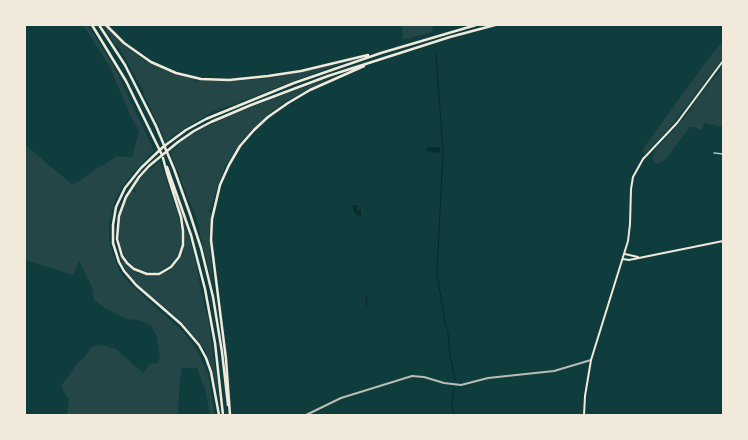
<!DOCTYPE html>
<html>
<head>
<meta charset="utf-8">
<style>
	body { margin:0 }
	#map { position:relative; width:748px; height:440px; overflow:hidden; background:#0f3d3e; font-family:"Golos Text",sans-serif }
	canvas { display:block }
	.frame { position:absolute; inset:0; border:26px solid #f1e9da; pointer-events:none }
</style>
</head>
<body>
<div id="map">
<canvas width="748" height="440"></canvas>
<div class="frame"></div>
</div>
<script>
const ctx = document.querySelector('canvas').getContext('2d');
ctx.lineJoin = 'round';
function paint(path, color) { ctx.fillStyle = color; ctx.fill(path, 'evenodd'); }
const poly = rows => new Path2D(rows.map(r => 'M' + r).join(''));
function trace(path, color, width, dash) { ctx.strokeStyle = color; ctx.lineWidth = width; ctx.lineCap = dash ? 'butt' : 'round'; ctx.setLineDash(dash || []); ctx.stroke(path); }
paint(poly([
	[83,25,88,25,116,70,154,151,133,173,123,186,115,200,109,224,109,241,113,254,119,270,128,282,182,331,198,351,208,375,215,415,210,415,205,389,197,368,175,368,161,364,175,368,182,368,180,381,178,415,67,415,69,399,66,396,61,386,77,364,85,357,91,347,102,345,116,349,143,373,150,364,158,363,160,358,157,337,151,326,141,321,128,319,122,317,103,307,94,300,92,287,79,261,73,275,25,260,25,145,73,185,92,172,117,156,121,157,132,157,139,131,130,115,110,67],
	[102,25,104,25,126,47,145,60,166,71,195,79,196,83,199,80,233,81,268,78,340,64,288,83,230,106,214,111,182,130,170,138,166,142,143,92,144,92,119,47,117,47],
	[402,25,432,25,433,32,403,40],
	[723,42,723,58,672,125,645,154,642,151,648,142,711,55],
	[723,67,723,127,704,123,702,131,695,127,690,127,665,160,656,164,652,159,656,149,685,117,700,95],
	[330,77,331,77,283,103,266,116,243,139,226,165,217,187,211,209,208,210,208,211,211,213,209,234,213,285,200,235,199,225,170,152,179,145,178,143,199,130,233,114],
	[160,161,179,219,181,230,181,243,178,254,172,264,158,272,149,272,136,268,127,260,120,245,119,231,119,222,126,201,131,191,136,193,137,191,134,188,137,182,150,168,151,169],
	[179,206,190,239,196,265,203,300,208,317,219,397,212,369,205,350,200,343,181,321,134,281,124,267,117,248,124,262,138,274,157,276,171,270,180,259,185,242,184,224]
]), '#244646');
paint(poly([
	[428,147,438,147,441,149,439,153,427,151,426,149],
	[352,205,357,205,357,210,361,210,361,218,354,212]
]), '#0a2a2b');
trace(poly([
	[436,54,443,151,437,274,445,323,448,333,450,356,455,380],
	[366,296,367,306],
	[453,415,452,401,454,388]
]), '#0a2a2b', 1);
trace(poly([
	[714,153,723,154]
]), '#b8beb3', 1.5);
trace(poly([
	[306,415,341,398,412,376,424,377,444,383,461,385,488,378,554,371,591,360]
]), '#b8beb3', 2);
trace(poly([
	[625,254,638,257],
	[623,259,629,260,723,241],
	[584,415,585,396,591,360,628,241,630,224,631,189,633,177,643,159,677,123,723,61]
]), '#f1e9da', 2);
trace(poly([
	[92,25,126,81,162,155],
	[99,25,125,65,156,126,174,169,190,214,201,248,213,297,222,352,228,405],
	[106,25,124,43,151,62,176,73,201,79,229,80,268,76,301,71,368,55],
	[163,158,167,173,181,217,183,231,183,245,179,257,171,267,159,274,147,274,134,269,127,263,122,256,117,239,119,216,126,197,139,177,149,166,178,142,194,131,211,122,251,105,328,76,450,37,495,25],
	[167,167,191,235,205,289,215,343,223,415],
	[219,415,211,372,206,358,199,345,181,324,136,285,124,271,119,262,113,243,113,225,116,207,125,188,141,168,163,147,186,130,206,119,294,83,381,53,476,25],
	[230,415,226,359,211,240,212,219,220,185,229,165,240,146,254,130,268,117,288,103,310,90,364,66]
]), '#f1e9da', 2.5);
</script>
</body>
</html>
